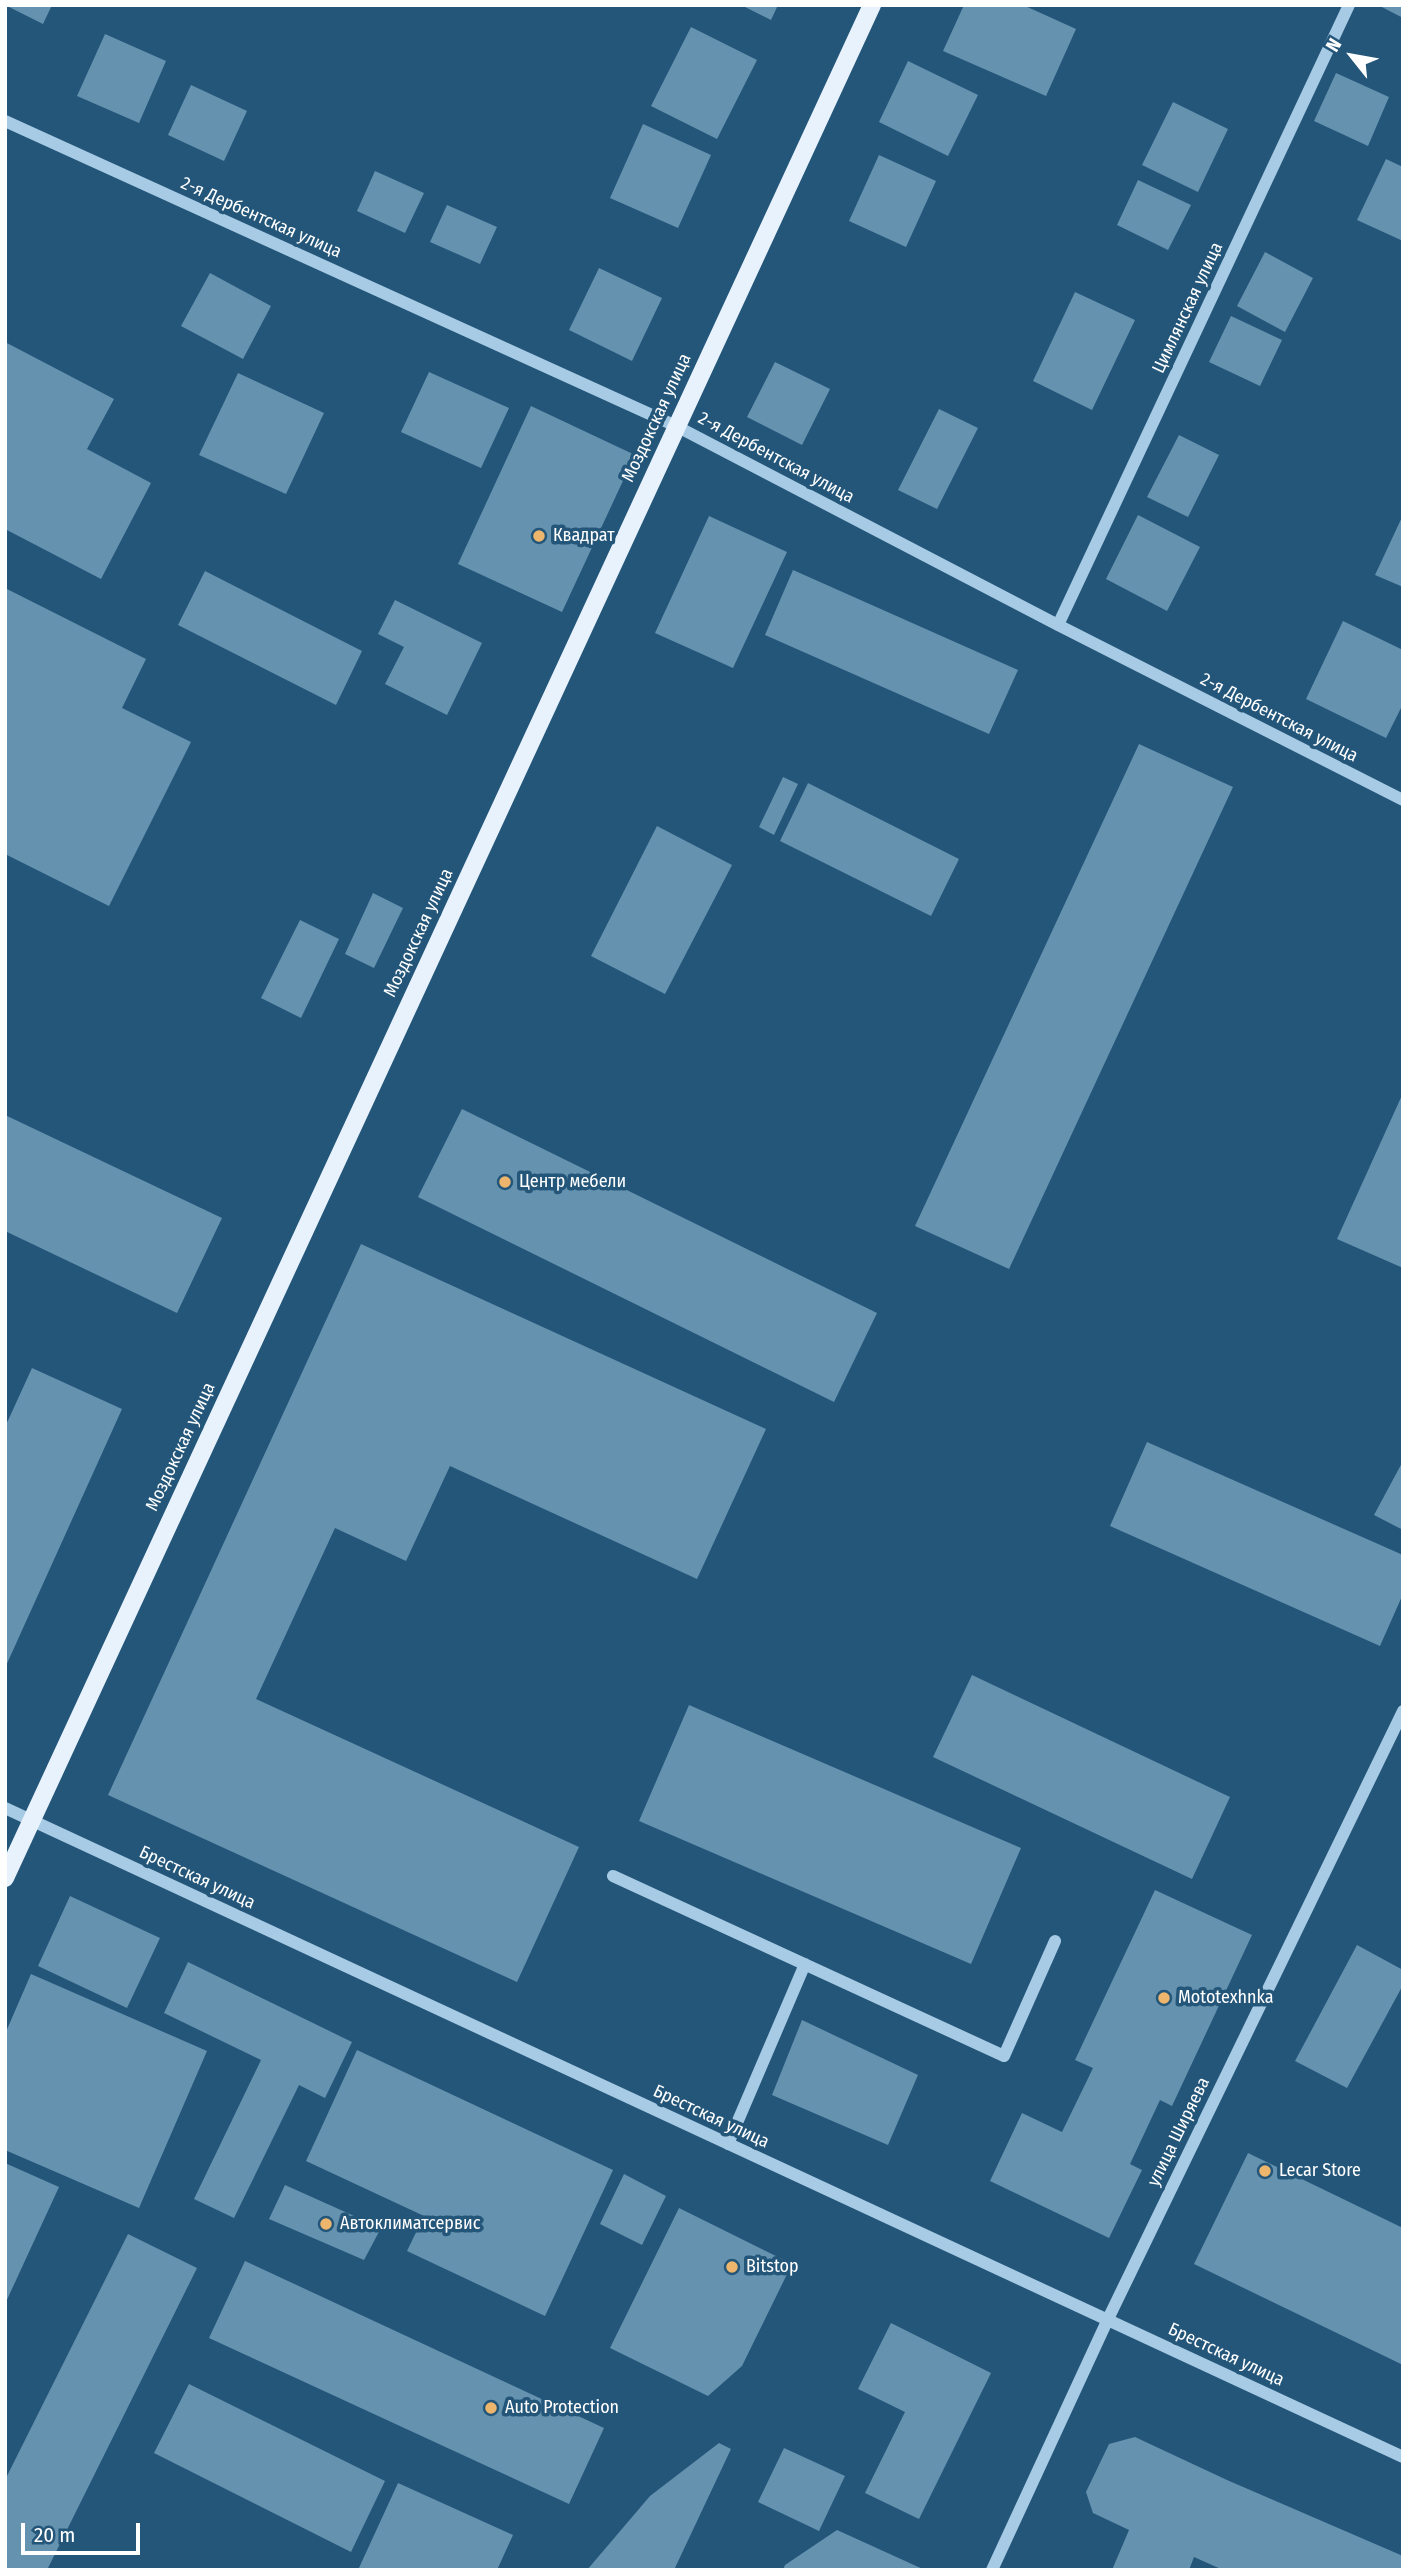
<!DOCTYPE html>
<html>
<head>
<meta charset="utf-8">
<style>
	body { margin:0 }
	#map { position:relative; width:1408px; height:2575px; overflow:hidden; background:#24567a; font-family:"Fira Sans Condensed",sans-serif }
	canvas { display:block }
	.frame { position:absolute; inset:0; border:7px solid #fff; pointer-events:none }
	.north { position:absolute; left:1317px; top:21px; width:70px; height:70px; -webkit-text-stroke:5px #24567a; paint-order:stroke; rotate:301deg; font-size:19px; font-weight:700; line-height:28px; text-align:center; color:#fff }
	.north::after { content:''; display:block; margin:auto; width:24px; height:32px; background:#fff; clip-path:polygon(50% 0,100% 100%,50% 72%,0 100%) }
	.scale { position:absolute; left:21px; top:2523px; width:119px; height:32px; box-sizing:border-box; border:4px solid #fff; border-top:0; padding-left:9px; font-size:21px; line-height:24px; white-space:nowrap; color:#fff; -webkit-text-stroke:5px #24567a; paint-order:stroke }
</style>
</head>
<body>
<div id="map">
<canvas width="1408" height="2575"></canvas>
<div class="frame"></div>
<div class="north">N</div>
<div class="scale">20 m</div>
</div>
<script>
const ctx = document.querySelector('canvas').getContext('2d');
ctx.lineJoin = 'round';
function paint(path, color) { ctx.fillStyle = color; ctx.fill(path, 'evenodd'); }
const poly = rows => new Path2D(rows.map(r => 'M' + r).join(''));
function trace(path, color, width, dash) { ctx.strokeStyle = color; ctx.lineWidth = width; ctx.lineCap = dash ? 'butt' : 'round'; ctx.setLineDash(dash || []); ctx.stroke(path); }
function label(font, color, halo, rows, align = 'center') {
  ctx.font = font + ' "Fira Sans Condensed",sans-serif'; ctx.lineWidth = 7; ctx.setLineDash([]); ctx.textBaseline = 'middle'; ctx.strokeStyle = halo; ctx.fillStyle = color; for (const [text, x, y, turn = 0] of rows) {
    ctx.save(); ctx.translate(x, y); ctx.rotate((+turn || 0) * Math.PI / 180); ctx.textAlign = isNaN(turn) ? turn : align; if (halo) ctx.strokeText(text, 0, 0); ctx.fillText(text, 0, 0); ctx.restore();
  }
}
paint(poly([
	[5,5,52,5,43,24],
	[741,5,778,5,771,20],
	[964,5,1023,5,1076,29,1046,96,943,51],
	[1378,5,1403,5,1403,18],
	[691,27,757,60,717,139,651,106],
	[105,34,166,61,139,123,77,96],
	[908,61,978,95,948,156,879,122],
	[1336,73,1389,97,1368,146,1314,121],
	[191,85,247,111,224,161,168,135],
	[1173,102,1228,129,1198,192,1142,165],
	[643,124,711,155,678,228,610,198],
	[879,155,936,181,906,247,849,221],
	[1386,159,1403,167,1403,241,1357,220],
	[375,171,424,193,405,233,357,211],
	[1138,180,1191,205,1168,250,1117,225],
	[447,205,497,227,480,264,430,242],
	[1265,252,1313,278,1285,332,1237,306],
	[599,268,662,298,632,361,569,330],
	[210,273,271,306,243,359,181,326],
	[1075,292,1135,320,1092,410,1033,381],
	[1231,316,1282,340,1260,386,1209,362],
	[5,342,114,399,87,449,151,483,101,579,5,529],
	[775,362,830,389,802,445,747,417],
	[429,372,509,408,481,468,401,432],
	[238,373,324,413,286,494,199,455],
	[531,406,635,455,562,612,458,564],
	[939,409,978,428,937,509,898,490],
	[1179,435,1219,455,1188,517,1147,497],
	[1138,515,1200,547,1167,611,1106,579],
	[1403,515,1403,587,1375,575],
	[709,516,787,552,733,668,655,633],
	[793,570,1018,670,989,734,765,635],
	[205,571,362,651,336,705,178,625],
	[5,588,146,659,122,708,191,742,109,906,5,854],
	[395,600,482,643,447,715,385,684,404,647,378,634],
	[1343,621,1403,650,1403,704,1386,738,1306,699],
	[1139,744,1233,787,1009,1269,915,1226],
	[783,777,798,784,774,835,759,827],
	[808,783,959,859,931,916,780,841],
	[657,826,732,865,665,994,591,956],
	[373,893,403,908,374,968,345,954],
	[300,920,339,939,301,1018,261,998],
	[1403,1093,1403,1268,1337,1239],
	[462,1109,877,1313,834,1402,418,1197],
	[5,1115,222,1218,177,1313,5,1231],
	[361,1244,766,1429,697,1579,450,1466,406,1561,335,1528,256,1699,579,1847,517,1982,108,1795],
	[32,1368,122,1409,5,1668,5,1427],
	[1147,1442,1403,1555,1403,1594,1380,1646,1110,1526],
	[1403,1461,1403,1530,1374,1515],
	[972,1675,1230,1797,1192,1879,933,1757],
	[689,1705,1021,1848,971,1964,639,1821],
	[1155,1890,1252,1935,1172,2106,1160,2100,1130,2164,1142,2170,1109,2238,990,2181,1022,2113,1062,2132,1093,2068,1075,2060],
	[70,1896,160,1938,127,2008,38,1966],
	[1357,1945,1403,1970,1403,1985,1347,2088,1295,2061],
	[188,1962,352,2042,325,2098,299,2085,234,2218,194,2199,261,2060,164,2013],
	[31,1974,207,2051,139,2208,5,2150,5,2034],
	[802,2020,918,2075,888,2145,772,2095],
	[357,2050,613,2170,545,2316,407,2251,424,2216,306,2161],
	[1248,2153,1403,2228,1403,2365,1194,2264],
	[5,2163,59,2187,5,2304],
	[624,2174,666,2196,642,2245,600,2224],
	[285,2185,381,2228,364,2260,269,2219],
	[679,2208,792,2264,742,2366,708,2396,610,2348],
	[128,2234,197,2268,47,2570,5,2570,5,2480],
	[245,2261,604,2428,569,2504,209,2338],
	[891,2323,991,2373,919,2519,865,2493,905,2412,858,2389],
	[189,2384,385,2481,351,2552,154,2453],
	[1135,2437,1227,2480,1403,2556,1403,2570,1223,2570,1194,2557,1189,2570,1112,2570,1129,2530,1093,2513,1086,2492,1109,2444],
	[719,2443,731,2449,674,2570,587,2570,650,2496],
	[784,2448,845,2476,819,2531,758,2502],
	[398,2483,513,2535,497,2570,358,2570],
	[837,2530,925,2570,783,2570,785,2565]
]), '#6592af');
trace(poly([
	[5,121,676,426,1058,625,1403,800],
	[1058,625,1349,5],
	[5,1808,1403,2457],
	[613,1876,1004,2056,1055,1941],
	[728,2144,805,1964],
	[992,2570,1108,2319,1403,1711]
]), '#a7cbe4', 12);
trace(poly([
	[5,1878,872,5]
]), '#e7f2fc', 18);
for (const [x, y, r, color] of [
	[539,536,7,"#eeb56c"],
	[505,1182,7,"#eeb56c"],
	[1164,1998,7,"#eeb56c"],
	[1265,2171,7,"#eeb56c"],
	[326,2224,7,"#eeb56c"],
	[732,2267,7,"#eeb56c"],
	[491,2408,7,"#eeb56c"]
]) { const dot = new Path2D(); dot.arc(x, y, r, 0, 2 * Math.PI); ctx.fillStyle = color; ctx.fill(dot); trace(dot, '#24567a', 2.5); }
label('18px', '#fff', '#24567a', [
	["2-я Дербентская улица",261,218,24],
	["Цимлянская улица",1188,308,-65],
	["Моздокская улица",657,418,-65],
	["2-я Дербентская улица",776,458,28],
	["2-я Дербентская улица",1279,718,27],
	["Моздокская улица",419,933,-65],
	["Моздокская улица",181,1447,-65],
	["Брестская улица",197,1878,25],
	["Брестская улица",711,2117,25],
	["улица Ширяева",1179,2132,-64],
	["Брестская улица",1226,2355,25]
]);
label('18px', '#fff', '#24567a', [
	["Квадрат",553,536],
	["Центр мебели",519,1182],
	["Mototexhnka",1178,1998],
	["Lecar Store",1279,2171],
	["Автоклиматсервис",340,2224],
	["Bitstop",746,2267],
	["Auto Protection",505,2408]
], 'left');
</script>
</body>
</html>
